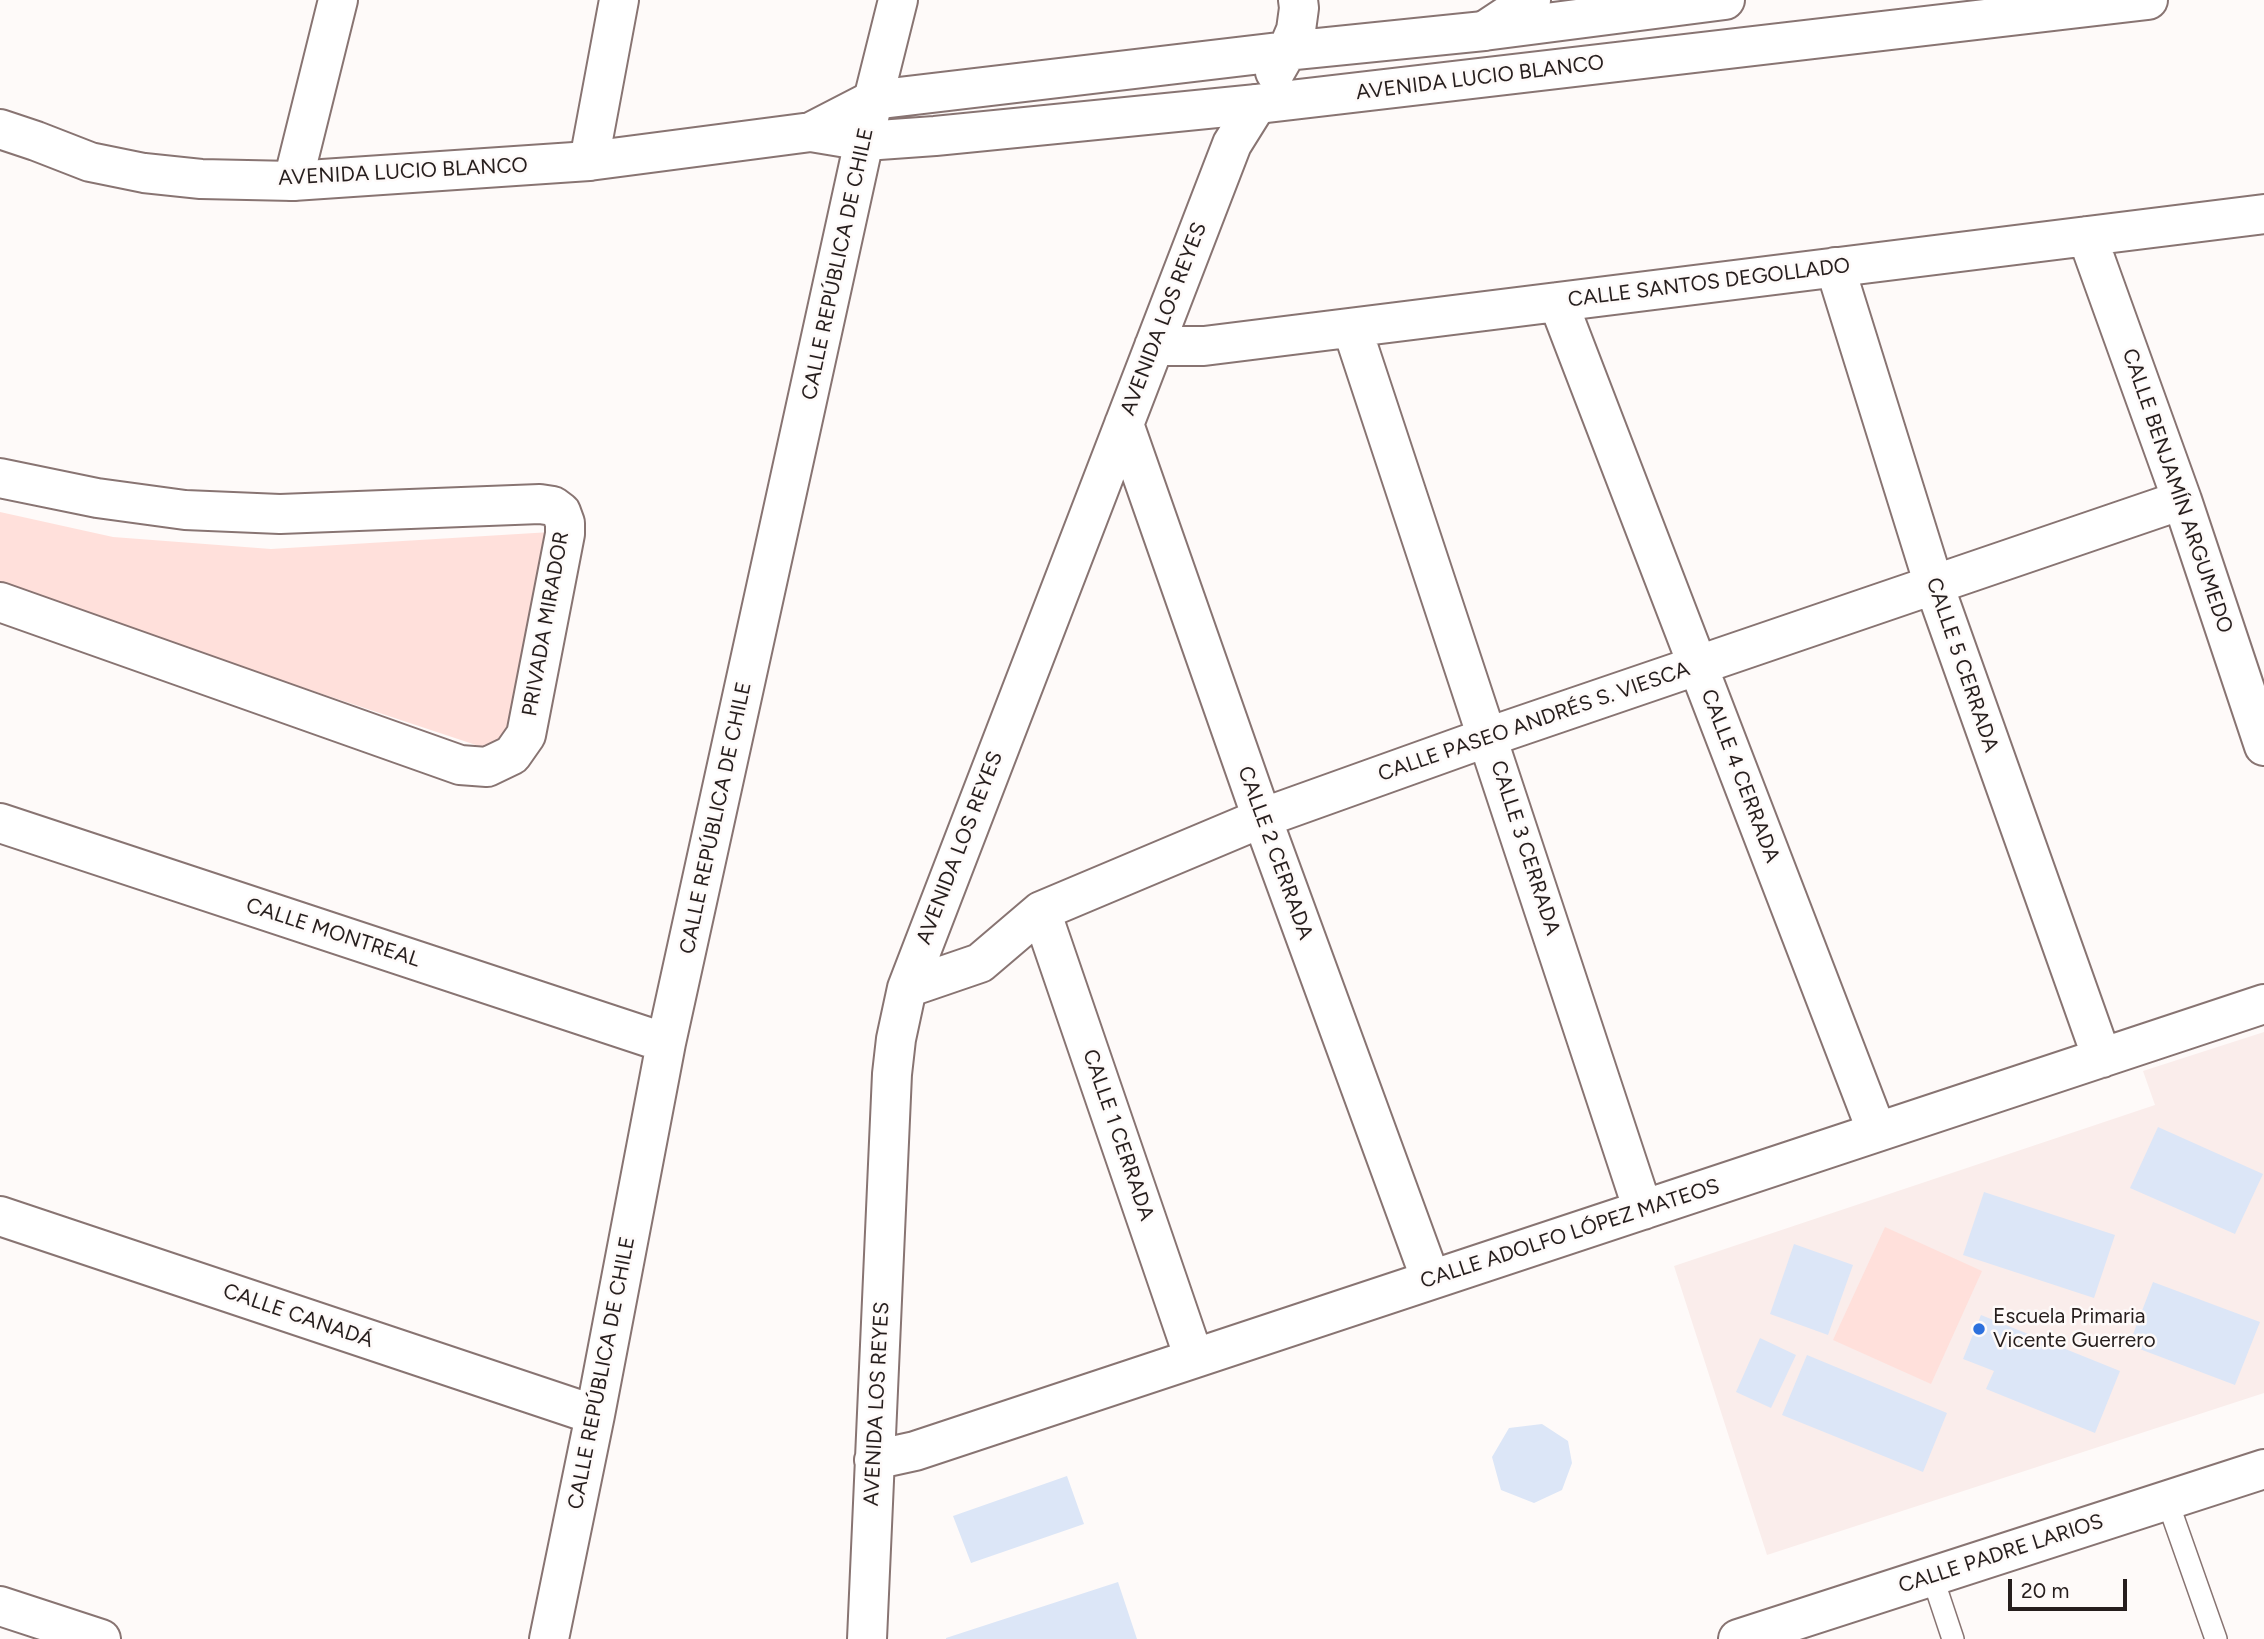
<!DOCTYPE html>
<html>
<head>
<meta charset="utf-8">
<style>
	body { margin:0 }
	#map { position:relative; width:2264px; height:1639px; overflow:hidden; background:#fefaf9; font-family:Figtree,sans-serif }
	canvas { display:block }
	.scale { position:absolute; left:2008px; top:1579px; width:119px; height:32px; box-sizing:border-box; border:4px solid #261e1d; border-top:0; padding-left:9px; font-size:21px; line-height:24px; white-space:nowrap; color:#261e1d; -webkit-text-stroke:5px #fefaf9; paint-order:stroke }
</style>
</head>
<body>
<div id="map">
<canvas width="2264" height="1639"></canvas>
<div class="scale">20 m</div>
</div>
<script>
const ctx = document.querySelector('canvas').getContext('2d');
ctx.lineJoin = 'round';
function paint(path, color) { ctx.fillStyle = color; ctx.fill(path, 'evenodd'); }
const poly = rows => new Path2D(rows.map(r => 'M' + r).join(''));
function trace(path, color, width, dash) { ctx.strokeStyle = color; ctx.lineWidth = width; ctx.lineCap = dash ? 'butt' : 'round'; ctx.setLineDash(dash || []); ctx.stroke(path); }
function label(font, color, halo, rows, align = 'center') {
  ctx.font = font + ' Figtree,sans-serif'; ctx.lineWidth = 5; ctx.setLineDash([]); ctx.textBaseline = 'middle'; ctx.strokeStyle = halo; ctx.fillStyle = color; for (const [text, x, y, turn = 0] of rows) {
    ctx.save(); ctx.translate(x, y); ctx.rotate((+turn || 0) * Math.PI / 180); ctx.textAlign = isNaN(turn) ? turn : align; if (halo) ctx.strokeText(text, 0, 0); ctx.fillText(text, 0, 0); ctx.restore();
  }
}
paint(poly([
	[2264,1032,2264,1393,1767,1555,1674,1266,2155,1105,2143,1071]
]), '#faedeb');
paint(poly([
	[0,512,113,537,271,549,551,532,506,738,485,748,0,587],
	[1885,1227,1982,1271,1931,1384,1833,1340]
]), '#ffe0db');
paint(poly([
	[2158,1127,2263,1174,2235,1234,2130,1188],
	[1984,1192,2115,1235,2094,1298,1963,1255],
	[1794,1244,1853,1265,1828,1335,1770,1314],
	[2153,1282,2260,1322,2235,1385,2129,1345],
	[1981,1315,2120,1371,2095,1433,1986,1389,1994,1371,1963,1359],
	[1760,1338,1796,1355,1771,1408,1736,1392],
	[1807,1355,1947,1413,1923,1472,1782,1415],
	[1542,1424,1568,1441,1572,1463,1562,1490,1534,1503,1501,1490,1492,1457,1509,1428],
	[1067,1476,1084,1524,971,1563,953,1516],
	[1118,1582,1137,1639,946,1639,946,1638]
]), '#dce6f7');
const lane = poly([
	[2167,1500,2216,1639],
	[1932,1576,1953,1639]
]);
const street = poly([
	[1484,31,1531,0],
	[589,161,619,0],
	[293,181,338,0],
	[2087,236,2182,500,2264,746],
	[1835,267,1934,585,2102,1058],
	[1558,302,1877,1132],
	[1352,328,1643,1210],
	[1154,346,1204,346,2264,214],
	[1124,424,1262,818,1431,1280],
	[0,478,97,498,185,510,280,514,540,504,553,506,561,512,565,523,565,534,526,735,512,755,487,767,460,765,0,602],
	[0,823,666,1043],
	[1041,911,1194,1358],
	[907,988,980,963,1041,911,1262,818,1488,737,2182,500],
	[0,1216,595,1415],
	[874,1460,915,1451,2264,1004],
	[0,1606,101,1639],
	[549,1639,595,1415,666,1043,873,100,898,0],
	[867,1639,892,1074,896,1039,907,988,1232,144,1257,104],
	[1738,1639,2264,1469]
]);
const secondary = poly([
	[1275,72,1287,51,1296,30,1299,8,1298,0],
	[0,129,36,141,90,162,144,173,201,179,293,181,589,161,811,132,865,141,935,136,1257,104,2148,0],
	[811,132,873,100,1287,51,1484,31,1725,0]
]);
trace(lane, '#887472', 24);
trace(street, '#887472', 42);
trace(secondary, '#887472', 42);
trace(lane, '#fff', 21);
trace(street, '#fff', 38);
trace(secondary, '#fff', 38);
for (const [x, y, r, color] of [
	[1979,1329,7,"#2c70dd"]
]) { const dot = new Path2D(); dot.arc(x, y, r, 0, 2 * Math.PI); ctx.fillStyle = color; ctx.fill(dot); trace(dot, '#fefaf9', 2.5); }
label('21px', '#261e1d', '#fefaf9', [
	["AVENIDA LUCIO BLANCO",1480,78,-7],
	["AVENIDA LUCIO BLANCO",403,172,-3],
	["CALLE REPÚBLICA DE CHILE",838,264,-78],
	["CALLE SANTOS DEGOLLADO",1709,283,-7],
	["AVENIDA LOS REYES",1164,319,-69],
	["CALLE BENJAMÍN ARGUMEDO",2177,491,71],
	["PRIVADA MIRADOR",546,624,-80],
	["CALLE 5 CERRADA",1962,665,71],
	["CALLE PASEO ANDRÉS S. VIESCA",1534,722,-19],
	["CALLE 4 CERRADA",1740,776,69],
	["CALLE REPÚBLICA DE CHILE",716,818,-78],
	["AVENIDA LOS REYES",960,848,-69],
	["CALLE 3 CERRADA",1525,848,72],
	["CALLE 2 CERRADA",1275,853,70],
	["CALLE MONTREAL",333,933,18],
	["CALLE 1 CERRADA",1118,1135,71],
	["CALLE ADOLFO LÓPEZ MATEOS",1570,1234,-18],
	["CALLE CANADÁ",298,1316,19],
	["CALLE REPÚBLICA DE CHILE",602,1373,-79],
	["AVENIDA LOS REYES",877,1404,-87],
	["CALLE PADRE LARIOS",2001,1554,-18]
]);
label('21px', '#261e1d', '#fefaf9', [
	["Escuela Primaria",1993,1317],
	["Vicente Guerrero",1993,1341]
], 'left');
</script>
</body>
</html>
